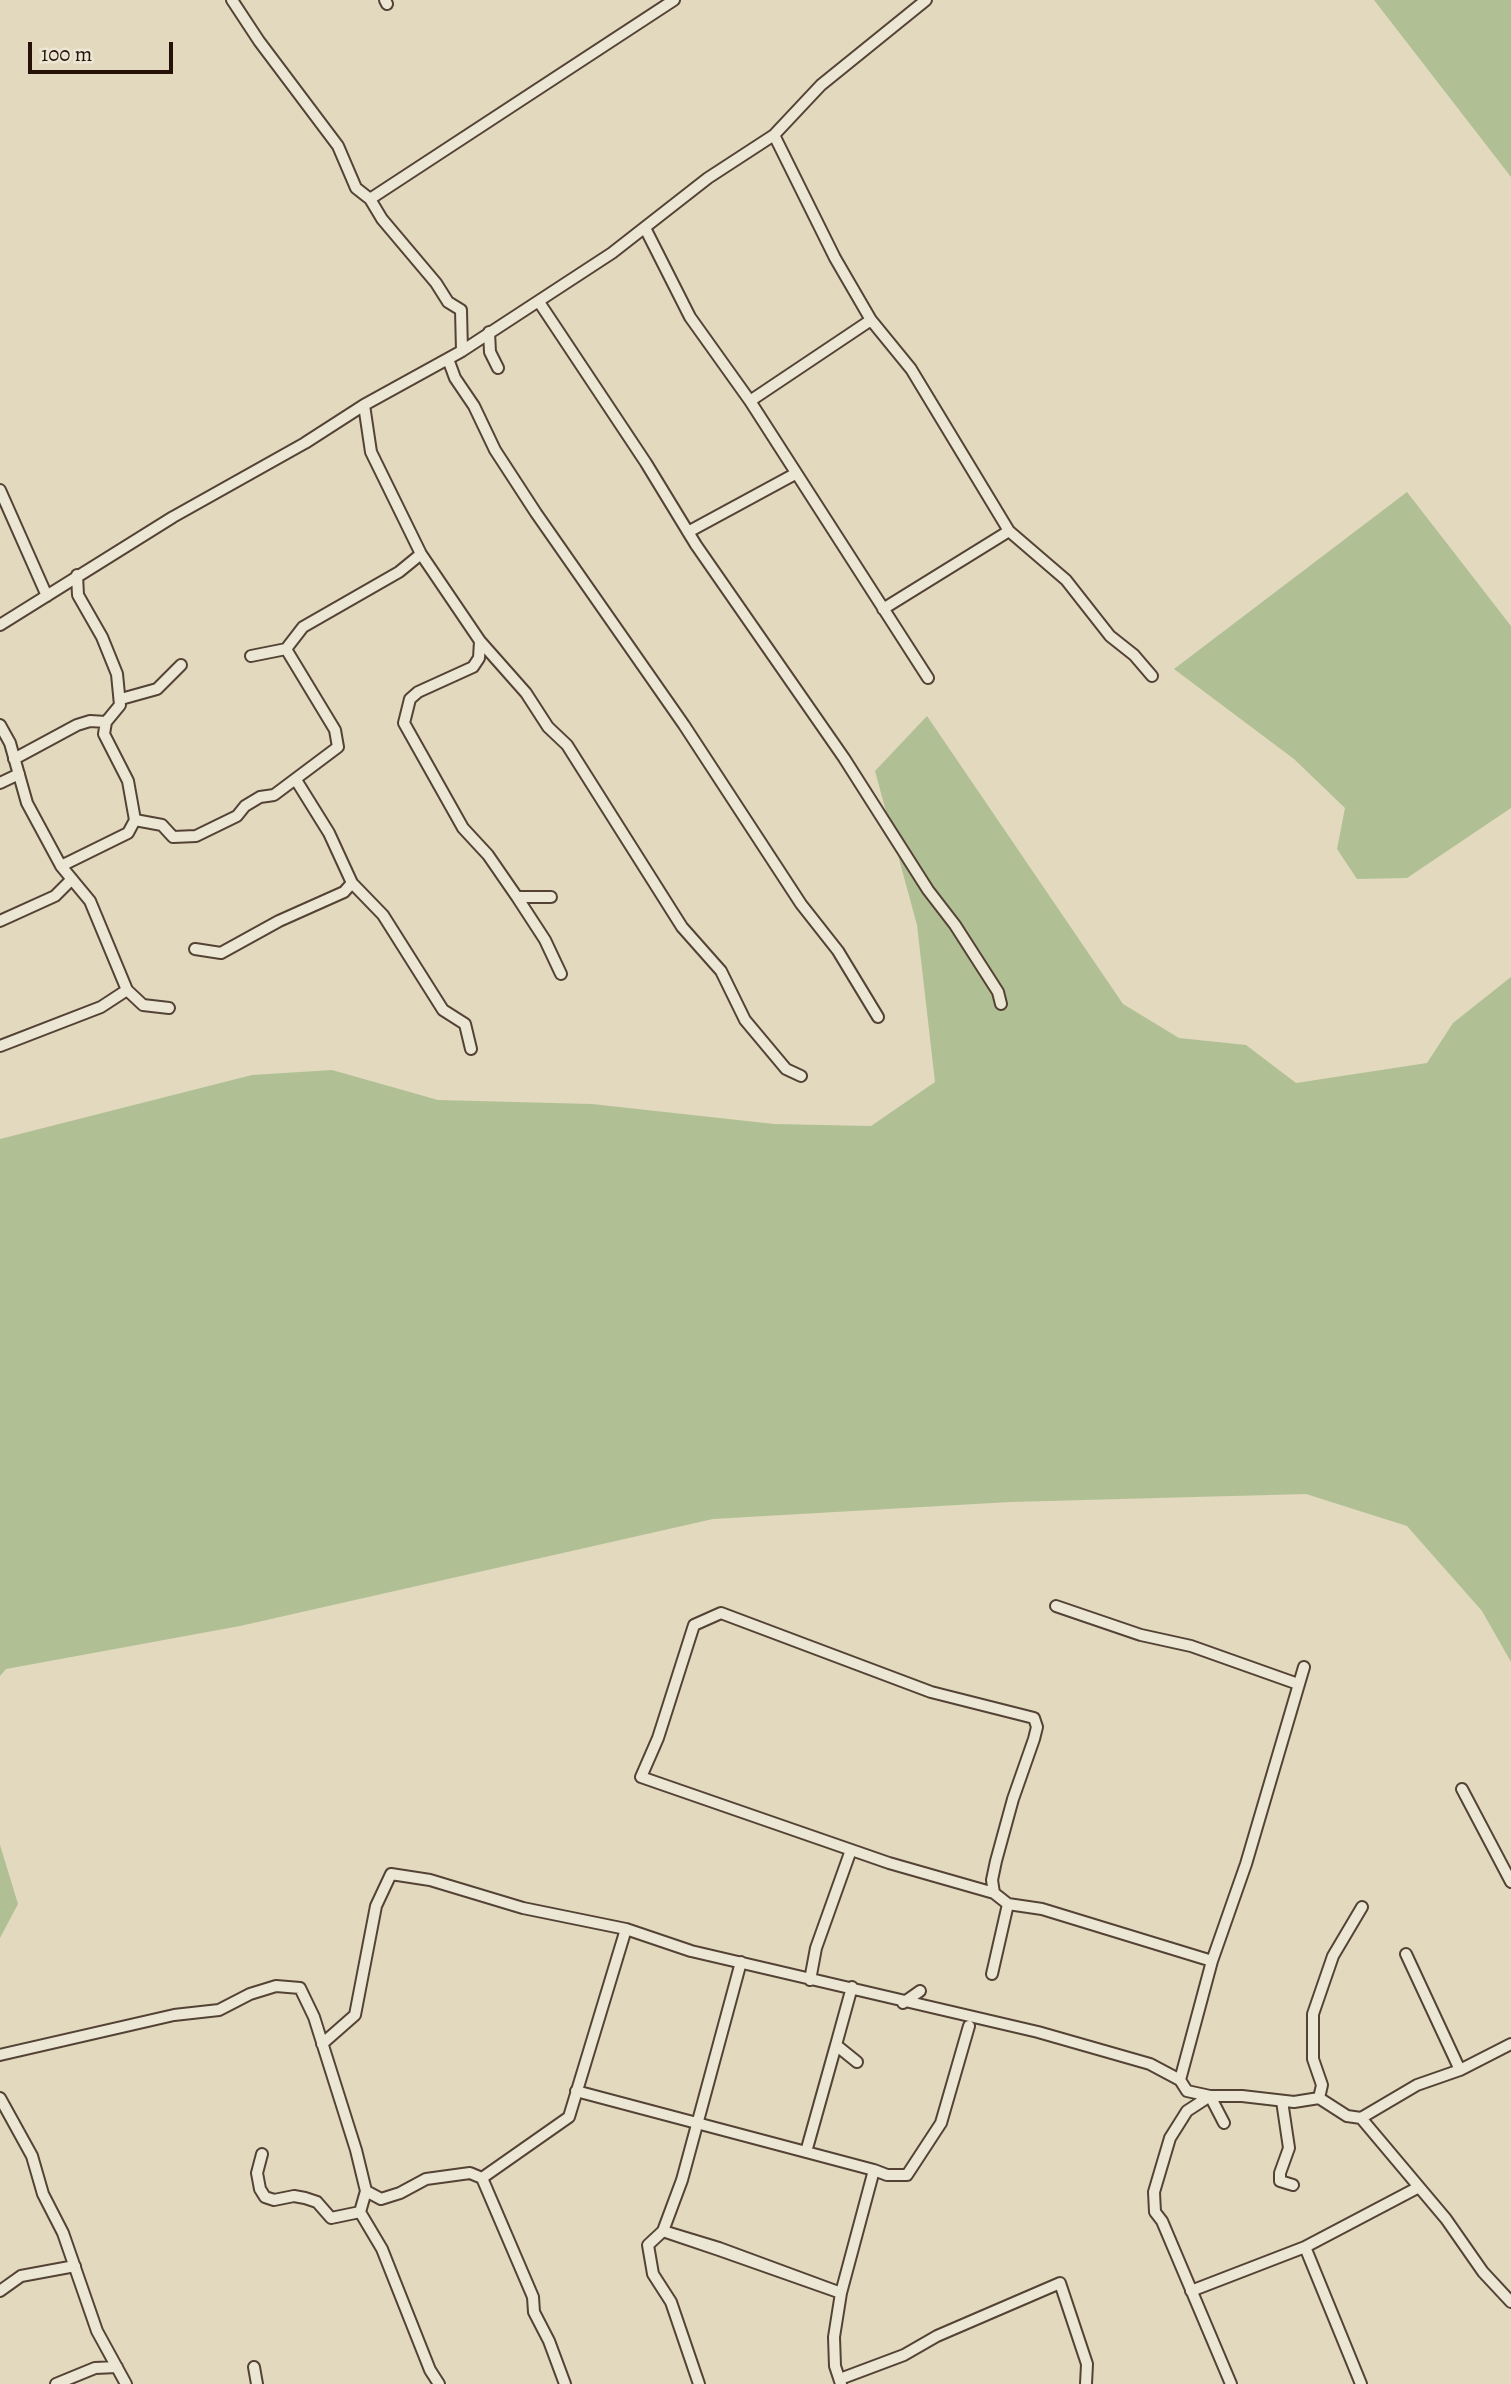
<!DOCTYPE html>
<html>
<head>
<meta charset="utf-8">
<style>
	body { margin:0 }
	#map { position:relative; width:1511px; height:2384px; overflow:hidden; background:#e2d9be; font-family:Alegreya,serif }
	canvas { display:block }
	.scale { position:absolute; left:28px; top:42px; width:145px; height:32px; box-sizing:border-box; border:4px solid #251107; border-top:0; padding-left:9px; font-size:21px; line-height:24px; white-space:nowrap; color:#251107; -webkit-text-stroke:5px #ece6d5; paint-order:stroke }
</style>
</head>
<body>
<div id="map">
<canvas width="1511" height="2384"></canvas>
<div class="scale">100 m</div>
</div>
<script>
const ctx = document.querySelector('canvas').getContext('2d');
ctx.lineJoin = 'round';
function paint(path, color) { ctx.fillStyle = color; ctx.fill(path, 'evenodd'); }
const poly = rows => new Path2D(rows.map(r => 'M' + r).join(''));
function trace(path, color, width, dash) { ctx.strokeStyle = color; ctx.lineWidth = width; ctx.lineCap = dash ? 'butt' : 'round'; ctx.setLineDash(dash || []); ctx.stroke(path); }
paint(poly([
	[1374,0,1511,0,1511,177],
	[1407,492,1511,626,1511,808,1407,878,1357,879,1337,849,1345,808,1294,759,1174,669],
	[927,716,1123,1004,1179,1038,1246,1045,1296,1083,1427,1063,1453,1023,1511,977,1511,1662,1482,1611,1407,1526,1306,1494,1010,1502,713,1519,240,1626,6,1669,0,1676,0,1139,252,1075,332,1070,438,1100,592,1104,774,1124,871,1126,935,1082,917,925,875,771],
	[0,1845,18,1904,0,1938]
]), '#b0c094');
const minor = poly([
	[232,0,259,41,338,146,356,188,370,199,382,219,436,283,448,302,461,310,462,351],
	[385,0,387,4],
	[774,135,835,258,871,320,911,369,1009,531,883,609],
	[370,199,674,0],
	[645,228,690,317,750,401,928,678],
	[539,302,646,463,696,545,844,758,928,890,955,925,998,992,1001,1004],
	[489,332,490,352,498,368],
	[448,359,455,378,474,406,495,450,536,513,684,725,801,904,838,951,878,1017],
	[750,401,871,320],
	[364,405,371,452,421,554,480,641,526,693,548,727,567,745,682,927,721,971,745,1020,786,1069,801,1076],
	[0,490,47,596],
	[1009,531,1066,580,1110,636,1134,655,1152,676],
	[688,532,795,474],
	[0,625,173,517,305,443,364,405,462,351,612,253,708,178,774,135,821,85,926,0],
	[480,641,479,658,473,667,418,692,410,699,404,723,463,828,488,855,517,897,545,940,561,974],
	[286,649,303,627,399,572,421,554],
	[251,656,286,649],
	[121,699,157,689,181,665],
	[0,725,10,743,27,803,61,866,90,901,127,990,143,1005,169,1008],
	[14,759,77,725,90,721,106,722],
	[296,780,329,833,352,883,383,915,443,1010,465,1024,471,1049],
	[0,783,19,774],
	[135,820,162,825,173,837,196,836,237,816,245,806,260,797,274,795,338,747,335,730,286,649],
	[61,866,128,833,135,820,128,781,104,734,106,722,120,705,117,674,102,637,78,595,77,575],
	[517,897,551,897],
	[0,921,55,896,72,879],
	[195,949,221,953,279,921,344,892,352,883],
	[0,1046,101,1007,127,990],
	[1056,1606,1141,1635,1191,1646,1298,1684],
	[1462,1789,1511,1882],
	[994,1893,992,1880,996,1861,1013,1799,1034,1739,1037,1727,1034,1718,931,1692,721,1613,694,1625,658,1738,641,1777,889,1863,994,1893,1008,1904],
	[1406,1954,1460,2070],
	[992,1974,1008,1904,1042,1909,1212,1961],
	[810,1980,816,1948,851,1850],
	[852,1987,836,2045,857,2062],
	[903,2003,920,1991],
	[322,2044,355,2015,376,1906,391,1874,430,1880,523,1908,626,1929,691,1951,1038,2032,1150,2064,1180,2080,1187,2091,1210,2096,1187,2111,1170,2138,1154,2192,1155,2212,1162,2221,1231,2384],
	[0,2055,174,2015,219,2010,250,1994,276,1986,300,1988,314,2017,356,2150,366,2191,360,2212,382,2249,430,2370,439,2384],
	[1180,2080,1212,1961,1246,1864,1304,1667],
	[576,2091,874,2170,841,2293,834,2337,835,2366,841,2384],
	[0,2098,32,2156,43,2194,63,2233,97,2331,126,2384],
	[1319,2098,1322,2085,1313,2059,1313,2014,1333,1956,1362,1907],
	[1282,2101,1289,2148,1280,2173,1280,2181,1293,2185],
	[1361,2118,1417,2085,1460,2070,1511,2044],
	[1224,2123,1210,2096,1242,2096,1294,2102,1319,2098,1347,2116,1361,2118,1446,2219,1483,2272,1511,2302],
	[806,2152,836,2045],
	[262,2154,257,2173,260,2189,265,2197,274,2200,294,2196,305,2198,317,2202,331,2218,360,2212],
	[874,2170,887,2175,907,2175,941,2123,969,2026],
	[482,2178,569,2117,626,1929],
	[366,2191,381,2199,400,2193,426,2179,470,2173,482,2178,533,2297,534,2312,549,2341,565,2384],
	[663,2231,719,2248,841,2293,719,2250,663,2231],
	[1305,2247,1361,2384],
	[0,2291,21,2276,75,2266],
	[1191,2291,1305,2247,1419,2187],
	[254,2367,257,2384],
	[840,2379,904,2355,937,2336,1060,2283,1087,2364,1086,2384],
	[56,2384,95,2368,117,2367],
	[699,2384,671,2302,653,2274,648,2245,663,2231,682,2180,741,1962]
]);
trace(minor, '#544335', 14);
trace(minor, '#ece6d5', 10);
</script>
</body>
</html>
